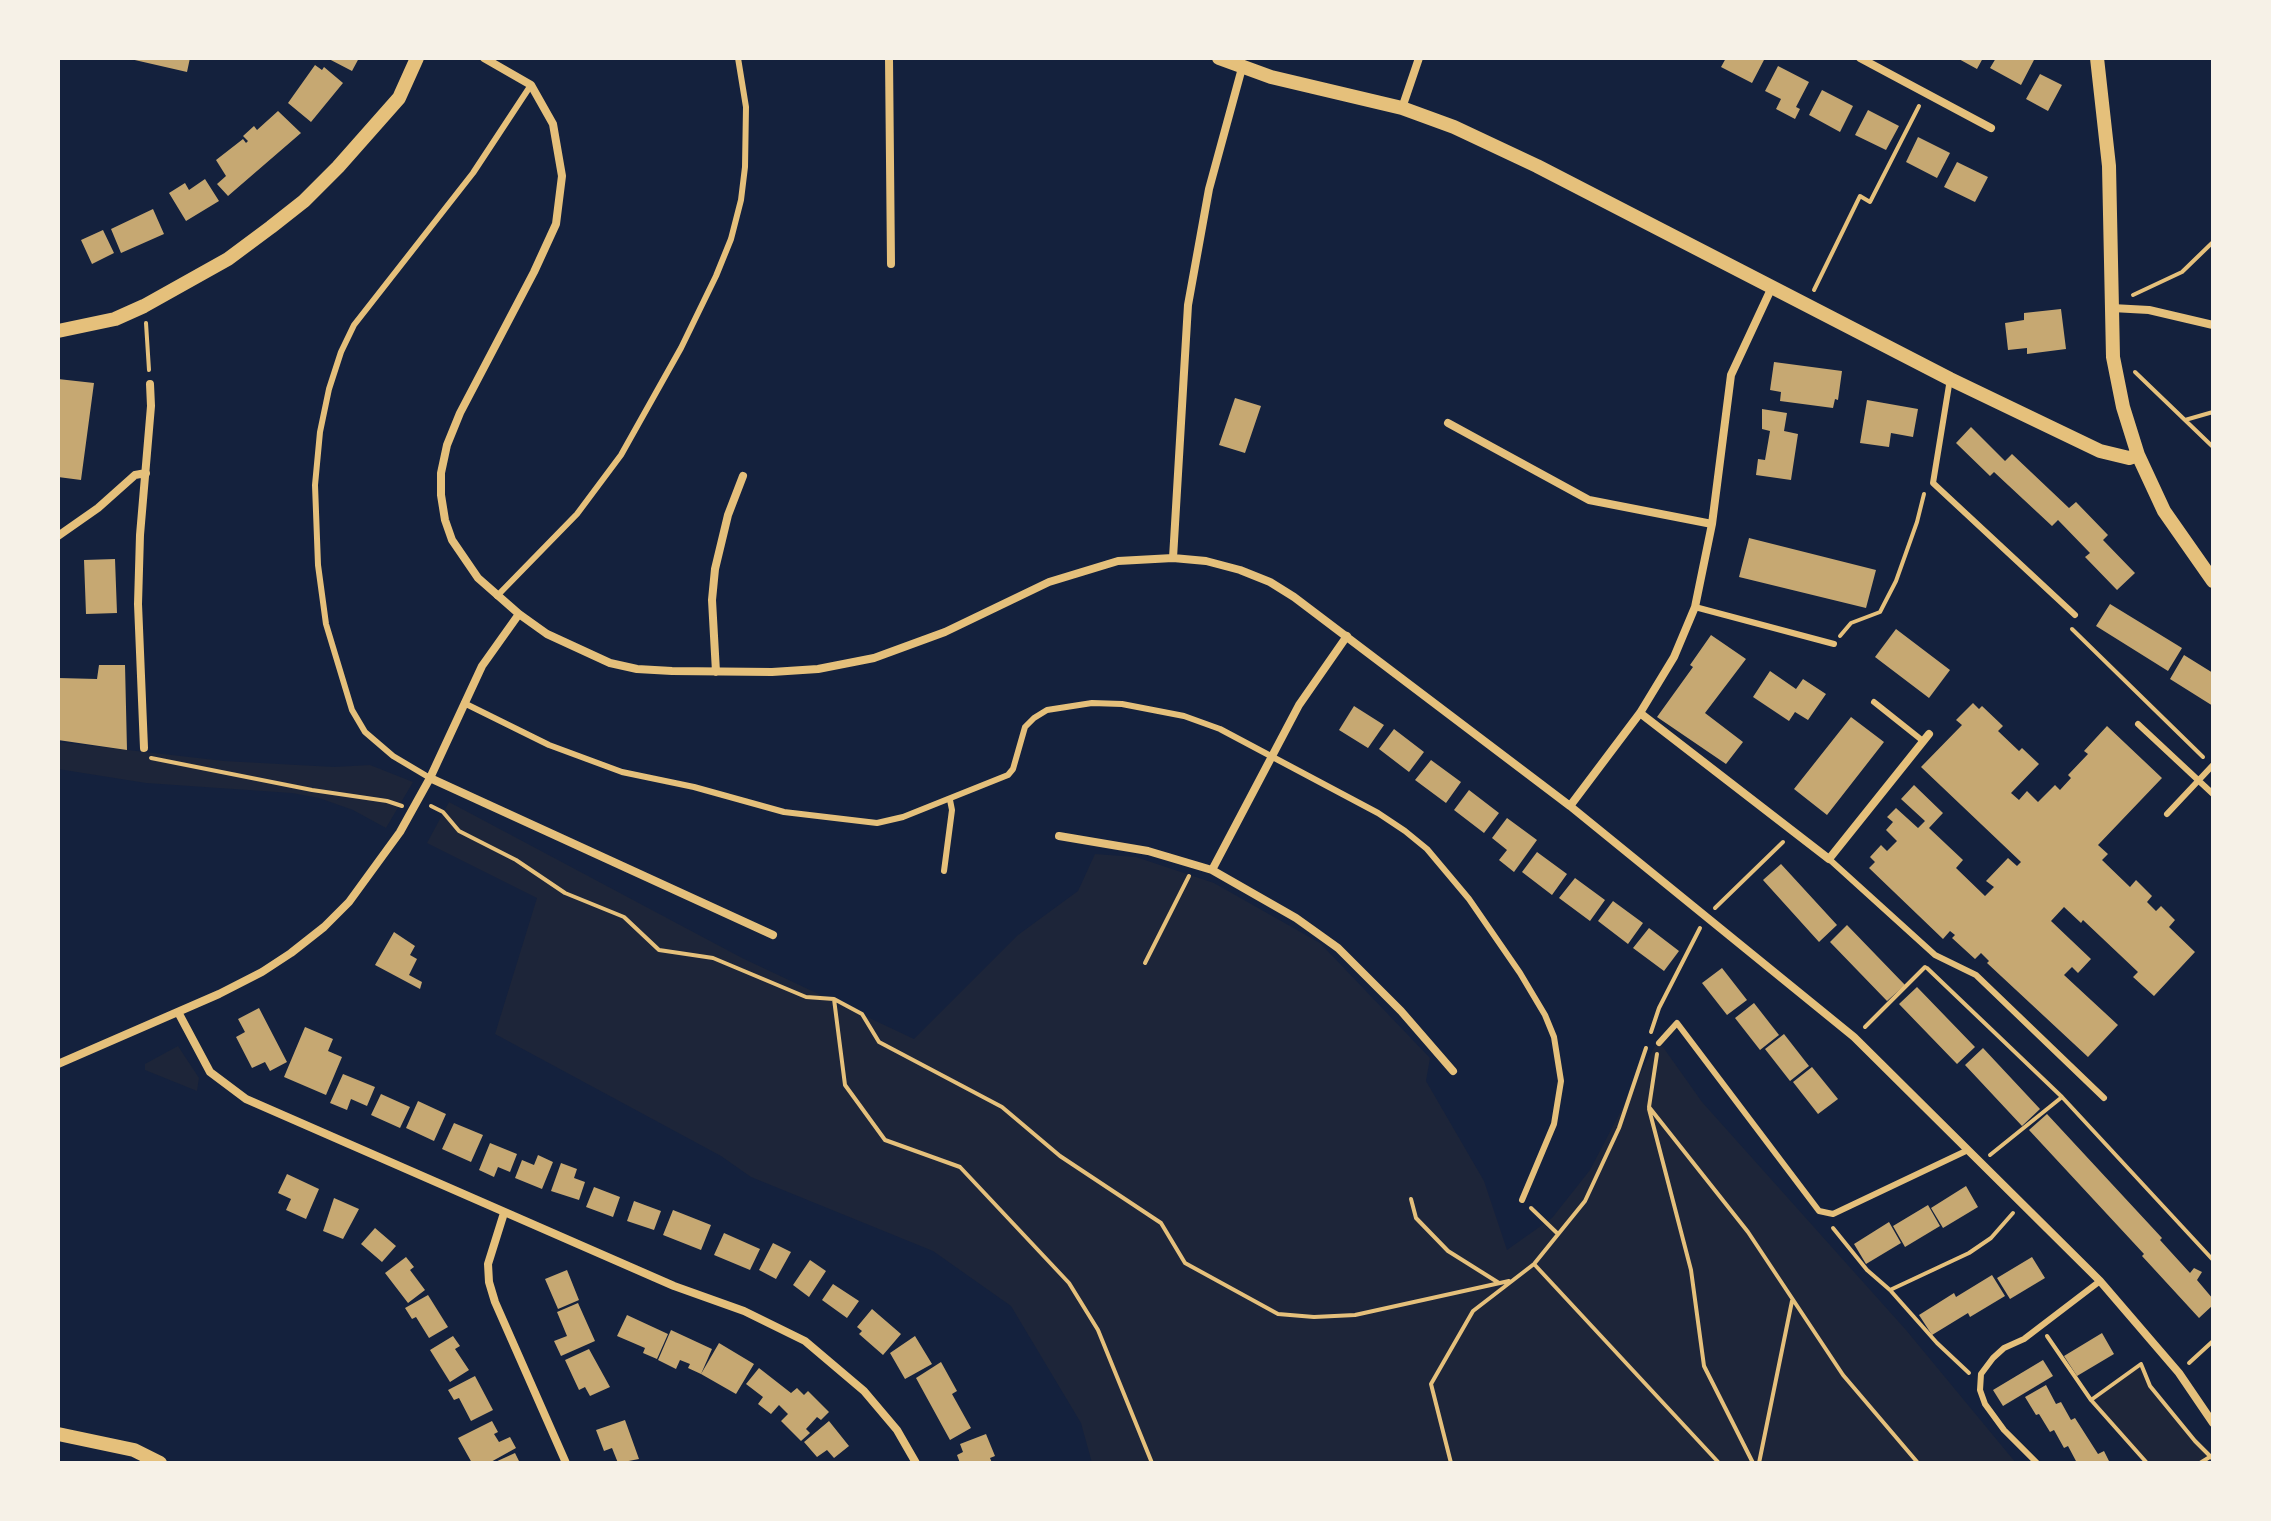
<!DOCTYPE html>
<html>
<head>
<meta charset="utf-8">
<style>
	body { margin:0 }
	#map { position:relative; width:2271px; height:1521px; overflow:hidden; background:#14213d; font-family:"Work Sans",sans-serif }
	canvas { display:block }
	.frame { position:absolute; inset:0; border:60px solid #f6f1e7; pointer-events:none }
</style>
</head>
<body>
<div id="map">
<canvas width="2271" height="1521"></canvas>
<div class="frame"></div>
</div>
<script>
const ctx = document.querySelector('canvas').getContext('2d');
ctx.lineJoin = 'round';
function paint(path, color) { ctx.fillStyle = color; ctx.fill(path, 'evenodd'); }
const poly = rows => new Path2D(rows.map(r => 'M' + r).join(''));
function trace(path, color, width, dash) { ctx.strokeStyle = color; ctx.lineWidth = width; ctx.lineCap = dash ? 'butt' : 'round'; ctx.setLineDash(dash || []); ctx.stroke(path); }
paint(poly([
	[58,742,224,761,334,767,370,765,413,782,386,828,353,810,319,798,292,793,146,783,58,769],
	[449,802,742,958,914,1039,1018,935,1078,891,1095,854,1136,857,1214,883,1320,943,1430,1058,1426,1081,1484,1181,1507,1250,1552,1218,1590,1170,1658,1040,1702,1102,1906,1330,2016,1463,1092,1463,1081,1423,1011,1306,933,1251,751,1177,721,1156,495,1034,537,898,427,843],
	[178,1046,199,1078,197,1091,145,1070,145,1064],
	[2141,1364,2147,1380,2210,1457,2200,1463,2147,1463,2091,1400]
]), '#1d2539');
paint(poly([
	[126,58,190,58,187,72],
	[327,58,359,58,352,71],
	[1726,58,1765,58,1752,83,1721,67],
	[1957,58,1983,58,1977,69],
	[1996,58,2035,58,2021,85,1990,68],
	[315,65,322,70,324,67,343,83,311,122,288,103],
	[1778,66,1809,82,1796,107,1800,109,1795,119,1776,109,1781,99,1765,91],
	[2040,74,2062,85,2048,111,2026,99],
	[1822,90,1853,106,1840,132,1809,115],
	[1868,110,1899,126,1886,150,1855,135],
	[278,111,301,133,228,196,217,184,226,176,216,160,243,139,246,143,248,141,243,136,254,126,257,130],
	[1918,137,1950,153,1937,178,1906,162],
	[1957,162,1988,177,1975,202,1944,187],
	[205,179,219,201,186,221,169,193,185,183,189,190],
	[153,209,164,234,121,253,111,229],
	[103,230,114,253,92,264,81,240],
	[2061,309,2066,349,2027,354,2027,348,2008,350,2005,323,2024,320,2024,313],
	[1774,362,1842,371,1838,400,1835,399,1833,408,1780,401,1781,392,1770,390],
	[58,379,94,383,81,480,58,477],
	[1235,398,1261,406,1245,453,1219,445],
	[1867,400,1918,409,1913,437,1891,433,1889,447,1860,443],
	[1762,409,1787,413,1784,431,1798,434,1791,480,1756,475,1758,459,1765,460,1770,431,1762,429],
	[1971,427,2005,461,2012,454,2069,508,2076,502,2108,535,2103,540,2135,573,2117,590,2085,557,2090,553,2058,520,2052,526,1994,472,1990,476,1956,443],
	[1749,538,1876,570,1866,608,1739,577],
	[115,559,117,613,86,614,84,560],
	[2110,604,2182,648,2168,671,2096,626],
	[1896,629,1950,670,1929,698,1875,657],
	[1711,635,1746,659,1705,713,1743,742,1726,764,1657,717,1693,667,1690,665],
	[2184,655,2213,673,2213,706,2170,679],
	[99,665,125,665,127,750,58,740,58,678,97,679],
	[1770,671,1796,689,1803,679,1826,694,1808,720,1795,712,1789,721,1753,697],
	[1973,703,1979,709,1982,706,2003,726,1998,731,2019,751,2022,748,2039,764,2011,793,2019,800,2027,791,2038,802,2055,785,2060,790,2071,778,2068,775,2088,754,2084,751,2107,726,2162,778,2098,845,2108,854,2102,860,2130,887,2136,880,2152,896,2147,902,2156,911,2161,906,2175,920,2169,927,2195,952,2154,996,2133,977,2138,972,2083,920,2081,923,2064,907,2051,921,2091,959,2078,973,2072,967,2064,975,2118,1025,2088,1057,1987,963,1989,961,1981,953,1975,959,1952,938,1955,935,1950,931,1943,939,1869,868,1875,862,1870,857,1881,845,1887,851,1897,841,1886,830,1893,822,1887,817,1896,808,1918,828,1925,821,1901,799,1914,785,1943,813,1929,828,1963,860,1956,868,1985,896,1994,887,1986,881,2008,858,2017,866,2021,862,1921,767,1962,725,1956,720],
	[1354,706,1384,725,1368,748,1339,730],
	[1851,717,1884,742,1827,815,1794,789],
	[1394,729,1424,752,1409,772,1379,749],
	[1431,760,1461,782,1446,803,1415,780],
	[1469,790,1499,813,1484,833,1454,810],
	[1507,818,1537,840,1514,872,1499,860,1507,850,1492,838],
	[1537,852,1567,874,1552,895,1522,872],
	[1781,864,1837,925,1819,942,1763,880],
	[1575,878,1605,900,1590,921,1559,898],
	[1613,901,1643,923,1628,944,1598,921],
	[1847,925,1905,985,1887,1001,1830,942],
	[1649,928,1679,951,1664,971,1633,948],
	[394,932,415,946,410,955,417,959,409,975,422,982,420,989,375,965],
	[1722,968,1747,1000,1727,1015,1702,983],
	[1917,987,1975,1047,1957,1064,1899,1004],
	[1754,1003,1779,1035,1760,1050,1735,1018],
	[259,1008,287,1062,270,1071,265,1062,252,1068,236,1037,245,1032,238,1019],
	[305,1027,333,1039,328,1051,342,1057,326,1095,284,1077],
	[1784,1034,1809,1066,1790,1081,1765,1049],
	[1983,1048,2040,1109,2022,1126,1965,1065],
	[1812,1067,1838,1099,1818,1114,1793,1082],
	[343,1074,375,1087,367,1106,351,1099,347,1110,330,1103],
	[381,1094,410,1107,400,1128,371,1115],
	[418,1101,446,1114,434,1141,406,1128],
	[2047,1114,2162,1238,2160,1240,2190,1273,2194,1268,2202,1272,2197,1280,2213,1299,2213,1305,2199,1318,2142,1256,2144,1254,2029,1130],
	[454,1123,483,1135,471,1162,442,1149],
	[490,1143,517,1154,510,1172,498,1167,494,1177,479,1170],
	[538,1155,553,1162,542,1189,515,1178,522,1160,534,1165],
	[561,1163,577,1169,574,1178,585,1182,579,1200,551,1191],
	[287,1174,319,1189,306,1219,286,1210,291,1199,278,1193],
	[1966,1186,1978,1207,1943,1228,1931,1208],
	[594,1187,620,1197,613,1217,586,1207],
	[334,1198,359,1209,343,1239,323,1231],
	[634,1201,661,1211,654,1230,627,1221],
	[1928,1205,1940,1226,1905,1247,1893,1226],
	[673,1210,711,1225,701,1250,663,1235],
	[1889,1222,1901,1243,1866,1264,1854,1244],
	[375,1228,396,1246,382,1262,361,1244],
	[724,1233,760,1249,750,1270,714,1255],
	[773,1243,791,1252,776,1279,759,1270],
	[406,1257,414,1267,410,1270,425,1290,408,1303,385,1273],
	[2032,1257,2045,1278,2010,1299,1997,1278],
	[810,1260,826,1271,809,1297,793,1285],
	[567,1270,579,1300,558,1309,545,1279],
	[1992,1275,2005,1296,1970,1317,1968,1313,1932,1335,1919,1315,1954,1293,1956,1297],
	[833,1284,859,1301,847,1318,822,1300],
	[428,1295,448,1327,429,1338,416,1317,412,1319,405,1308],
	[578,1303,595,1341,561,1356,554,1341,567,1336,557,1312],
	[872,1309,901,1334,883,1355,859,1334,862,1331,857,1327],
	[627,1315,668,1334,657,1359,643,1353,645,1348,617,1336],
	[671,1330,712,1349,701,1374,688,1368,690,1364,680,1360,676,1369,658,1360],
	[2102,1333,2114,1354,2077,1376,2064,1356],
	[453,1336,460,1346,455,1349,469,1370,450,1382,430,1350],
	[915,1336,932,1364,905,1379,890,1353],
	[719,1343,754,1364,736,1394,701,1374],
	[589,1349,610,1387,590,1396,585,1387,579,1390,565,1360],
	[2043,1360,2053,1376,2003,1406,1993,1390],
	[941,1362,957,1391,952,1394,971,1428,950,1440,916,1378],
	[759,1368,791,1393,797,1388,804,1395,808,1391,829,1412,821,1420,817,1417,806,1429,810,1433,801,1441,781,1421,788,1414,779,1405,771,1414,758,1404,763,1397,746,1384],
	[475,1376,493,1410,471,1421,459,1398,454,1400,448,1390],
	[2046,1385,2056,1404,2061,1402,2071,1420,2075,1418,2098,1454,2104,1451,2110,1463,2077,1463,2068,1446,2064,1448,2054,1430,2050,1432,2039,1414,2036,1415,2025,1397],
	[625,1420,639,1459,618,1463,612,1448,604,1451,596,1430],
	[492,1421,498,1432,494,1434,499,1442,510,1437,516,1448,489,1463,472,1463,458,1438],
	[829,1421,849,1446,834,1458,827,1450,817,1457,804,1442],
	[986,1434,995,1456,990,1458,992,1463,960,1463,957,1455,963,1452,960,1444],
	[515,1453,520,1463,493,1463]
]), '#c6a872');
trace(poly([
	[1814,290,1860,196,1870,202,1919,106],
	[2133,295,2182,272,2213,242],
	[146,323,149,370],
	[2135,372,2213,447],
	[2185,420,2213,412],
	[2072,629,2203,757],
	[1840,636,1851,623,1880,612,1896,581,1917,522,1924,494],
	[151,758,312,790,387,801,402,806],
	[431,806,443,812,459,831,516,860,565,893,624,917,659,950,713,958,806,997,834,999,862,1014,879,1042,1002,1107,1060,1156,1161,1223,1185,1263,1278,1314,1314,1317,1355,1315,1509,1281],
	[1715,908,1783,842],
	[1145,963,1189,876],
	[1927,968,2062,1097,2213,1260],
	[834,999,845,1085,885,1140,960,1167,1069,1283,1098,1330,1152,1463],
	[1865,1027,1925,967],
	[1651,1032,1659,1008,1700,928],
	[1657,1054,1649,1107,1748,1232,1843,1375,1918,1463],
	[1649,1109,1691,1270,1704,1366,1753,1463],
	[1990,1155,2062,1097],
	[1411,1199,1416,1218,1448,1251,1499,1283],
	[1531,1208,1558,1234],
	[1833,1228,1867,1270,1890,1290,1937,1343,1969,1373],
	[1534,1264,1719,1463],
	[1890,1290,1969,1253,1991,1238,2013,1213],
	[2047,1336,2091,1400,2147,1463],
	[2189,1363,2213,1341],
	[2141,1364,2150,1386,2195,1441,2213,1459],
	[2091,1400,2141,1364],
	[1451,1463,1431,1384,1473,1311,1534,1264,1585,1201,1619,1128,1646,1048],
	[1759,1463,1792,1301],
	[2200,1463,2213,1455]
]), '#e5c07b', 4);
trace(poly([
	[1950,379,1933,483,2075,615],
	[497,596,577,514,621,455,681,348,716,276,731,239,741,200,745,167,746,107,738,58],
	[1695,607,1834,644],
	[1874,702,1923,741],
	[464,703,549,745,622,772,694,787,784,812,877,823,903,817,1008,775,1013,769,1025,727,1034,718,1047,710,1092,703,1122,704,1184,716,1220,729,1378,813,1405,831,1427,849,1469,899,1520,973,1545,1015,1554,1037,1561,1081,1554,1124,1522,1200],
	[2138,724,2213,794],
	[430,778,393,756,365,732,352,710,326,624,318,565,315,485,320,432,329,389,341,352,354,325,473,173,531,85],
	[2167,814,2213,765],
	[1829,859,1935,955,1976,975,2104,1098],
	[944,871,952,810,950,800],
	[1659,1043,1677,1023,1819,1211,1833,1214,1968,1150],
	[2037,1463,2004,1430,1985,1404,1980,1390,1981,1374,1993,1358,2004,1348,2024,1339,2100,1281]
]), '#e5c07b', 6);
trace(poly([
	[484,58,531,85,553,124,562,176,556,224,534,272,460,413,447,445,441,473,441,495,445,520,452,540,478,578,519,614,547,634,610,663,637,669,672,671,772,672,818,669,874,658,945,632,1049,582,1118,561,1173,558,1206,561,1240,570,1270,582,1294,597,1570,806,1854,1037,2100,1281,2179,1373,2213,1423],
	[889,58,891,264],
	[1860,58,1991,128],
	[1402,108,1419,58],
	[2112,308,2149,310,2213,325],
	[1448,423,1589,500,1712,524],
	[58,536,98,508,135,475,146,473],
	[1173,558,1188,305,1209,189,1242,68],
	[716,672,712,600,715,569,728,515,743,476],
	[1640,713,1829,859,1929,734],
	[144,748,138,604,140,535,151,406,150,384],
	[430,778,773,935],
	[1570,806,1640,713,1674,657,1695,607,1712,524,1731,375,1772,287],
	[1059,836,1148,851,1212,870,1299,705,1347,636],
	[1212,870,1296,918,1338,948,1401,1011,1453,1071],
	[178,1012,210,1072,246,1099,674,1286,744,1311,805,1341,864,1391,897,1430,916,1463],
	[58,1064,219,994,262,972,291,953,324,927,349,902,400,832,430,778,482,666,519,614],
	[504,1213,488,1264,489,1282,495,1302,566,1463]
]), '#e5c07b', 8);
trace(poly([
	[1219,58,1271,77,1402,108,1454,127,1537,166,1950,379,2100,451,2129,458,2138,455],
	[2097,58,2109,166,2113,357,2123,407,2138,455,2164,511,2213,581],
	[58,331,115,319,144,306,228,259,271,227,304,201,338,167,399,98,417,58],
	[58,1434,134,1450,160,1463]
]), '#e5c07b', 14);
</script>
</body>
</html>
